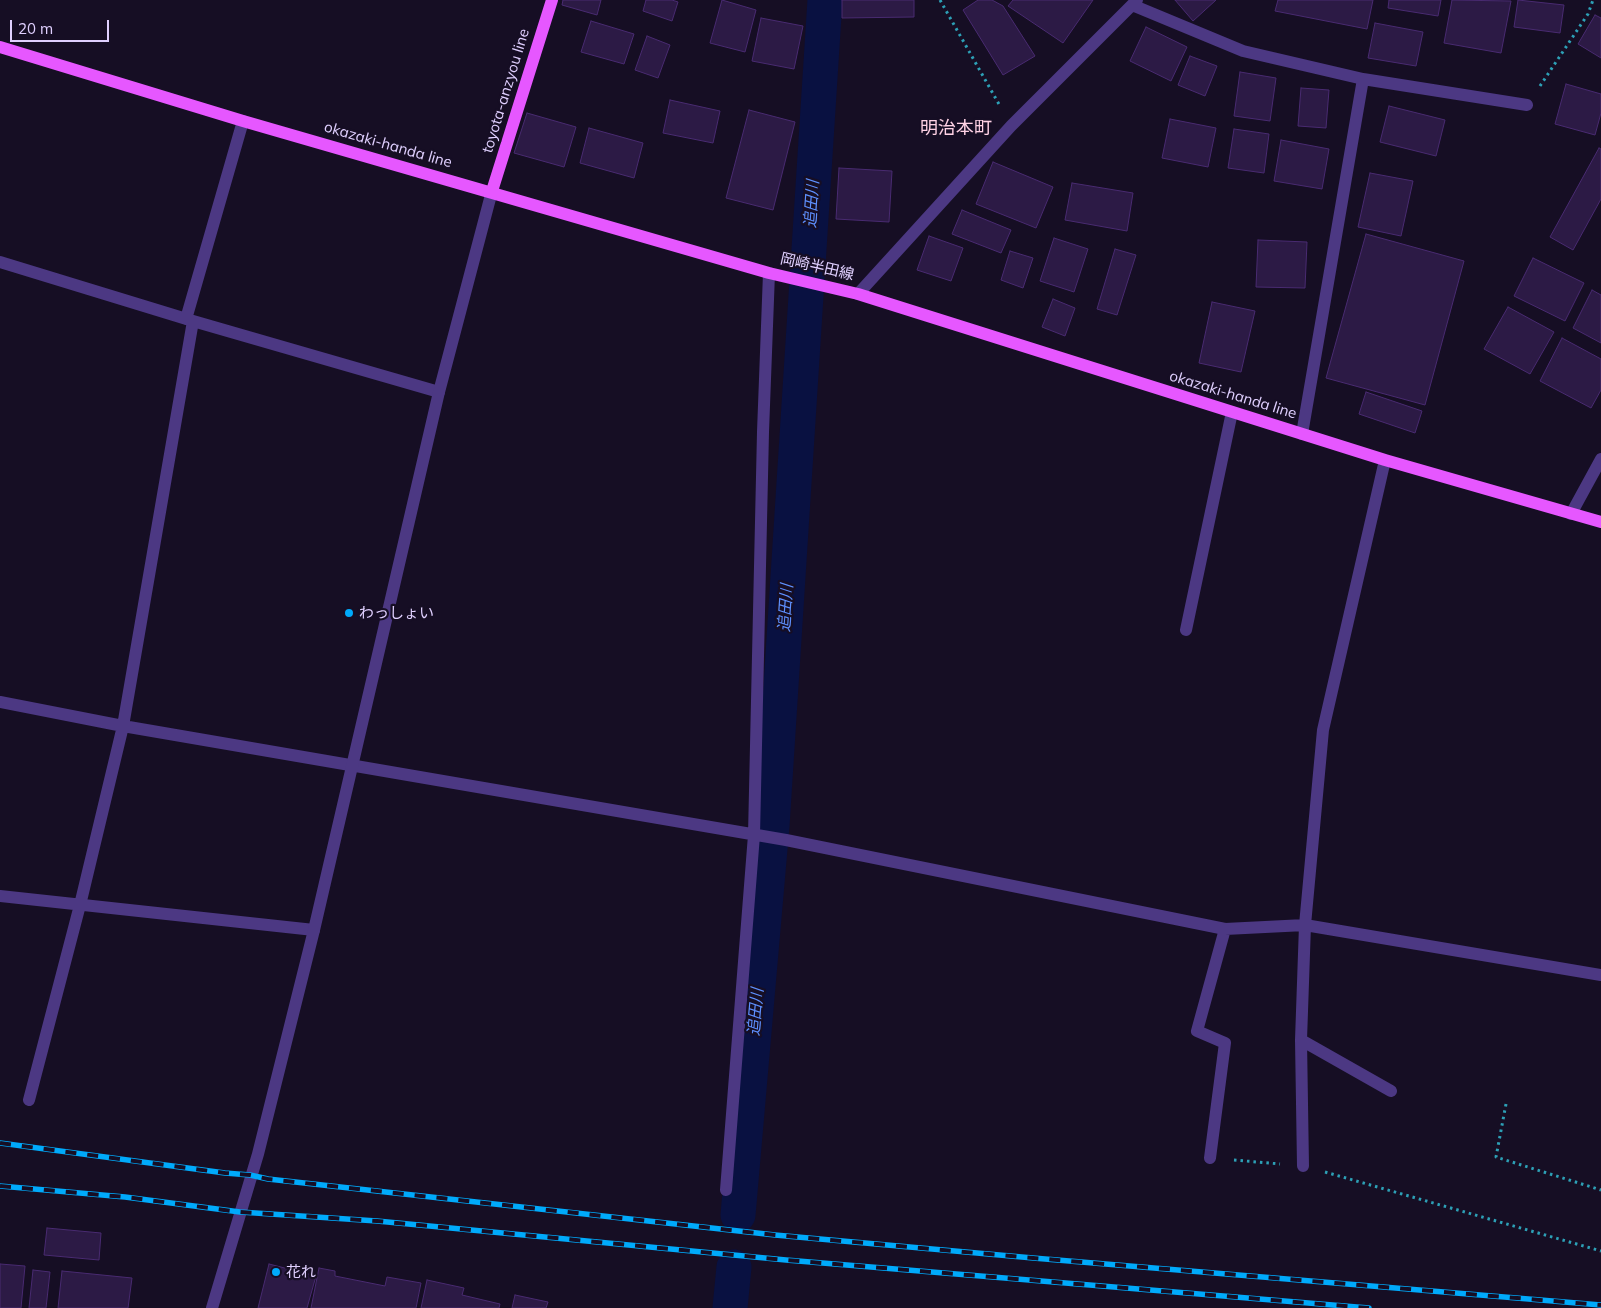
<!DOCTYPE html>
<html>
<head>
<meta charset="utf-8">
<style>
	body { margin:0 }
	#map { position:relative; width:1601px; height:1308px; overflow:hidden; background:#160e24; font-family:Mulish,sans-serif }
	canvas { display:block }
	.scale { position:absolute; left:10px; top:20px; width:99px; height:22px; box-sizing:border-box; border:2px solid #e0d0ff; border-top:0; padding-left:6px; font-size:15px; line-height:18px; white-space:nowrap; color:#e0d0ff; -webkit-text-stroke:4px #160e24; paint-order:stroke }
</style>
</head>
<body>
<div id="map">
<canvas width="1601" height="1308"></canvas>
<div class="scale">20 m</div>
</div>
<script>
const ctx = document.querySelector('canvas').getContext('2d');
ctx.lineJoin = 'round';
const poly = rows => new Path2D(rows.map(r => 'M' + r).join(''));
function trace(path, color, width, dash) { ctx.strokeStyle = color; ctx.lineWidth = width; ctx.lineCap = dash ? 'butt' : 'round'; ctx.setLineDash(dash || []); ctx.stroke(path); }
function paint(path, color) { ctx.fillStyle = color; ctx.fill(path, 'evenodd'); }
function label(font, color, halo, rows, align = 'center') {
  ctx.font = font + ' Mulish,"Noto Sans JP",sans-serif'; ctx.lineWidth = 4.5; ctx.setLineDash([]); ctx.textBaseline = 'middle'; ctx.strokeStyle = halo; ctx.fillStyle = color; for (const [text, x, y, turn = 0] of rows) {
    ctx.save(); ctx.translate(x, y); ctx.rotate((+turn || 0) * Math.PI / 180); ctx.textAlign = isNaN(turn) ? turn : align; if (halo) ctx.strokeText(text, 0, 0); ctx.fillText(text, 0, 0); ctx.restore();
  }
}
trace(poly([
	[738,1215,772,826,825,0],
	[730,1308,734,1267]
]), '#091141', 35);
const building = poly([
	[563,0,601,0,597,15,562,5,563,0],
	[646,0,672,0,678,2,672,21,643,11,646,0],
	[722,0,756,10,745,52,710,43,722,0],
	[842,0,914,0,914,17,842,18,842,0],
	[978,0,992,0,1003,6,1035,56,1003,75,963,10,978,0],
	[1013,0,1093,0,1063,43,1008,6,1013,0],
	[1175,0,1216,0,1193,21,1175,0],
	[1278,0,1373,0,1367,29,1275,11,1278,0],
	[1389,0,1441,0,1438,16,1388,8,1389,0],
	[1452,0,1511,1,1501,53,1444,43,1452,0],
	[1518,0,1564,5,1560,33,1514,27,1518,0],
	[1595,15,1601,18,1601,58,1578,44,1595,15],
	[761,18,803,26,794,69,752,61,761,18],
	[591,21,634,34,624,64,581,52,591,21],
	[1375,23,1423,32,1416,66,1368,58,1375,23],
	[1146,27,1187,47,1171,81,1130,61,1146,27],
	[647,36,670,45,658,78,635,70,647,36],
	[1190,56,1217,66,1205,96,1178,85,1190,56],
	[1240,72,1276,78,1270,121,1234,116,1240,72],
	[1566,84,1601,94,1601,113,1595,135,1555,124,1566,84],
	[1301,88,1329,90,1326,128,1298,126,1301,88],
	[670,100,720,111,713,143,663,133,670,100],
	[1389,106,1445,120,1436,156,1380,142,1389,106],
	[749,110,795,122,773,210,726,198,749,110],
	[527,113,576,127,564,167,514,153,527,113],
	[1170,119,1216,128,1208,167,1162,158,1170,119],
	[589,128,643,143,634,178,580,163,589,128],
	[1234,129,1269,134,1264,173,1228,168,1234,129],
	[1281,140,1329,149,1322,189,1274,181,1281,140],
	[1599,148,1601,149,1601,199,1573,250,1550,237,1599,148],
	[993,162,1053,187,1036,228,976,204,993,162],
	[839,168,892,171,889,222,836,219,839,168],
	[1370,173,1413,181,1401,236,1358,227,1370,173],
	[1072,183,1133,193,1127,231,1065,220,1072,183],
	[962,210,1011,230,1001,253,952,234,962,210],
	[1366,234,1464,261,1425,405,1326,378,1366,234],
	[929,236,963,248,951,281,917,270,929,236],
	[1054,238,1088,249,1074,292,1040,281,1054,238],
	[1258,240,1307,242,1305,288,1256,287,1258,240],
	[1115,249,1136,255,1117,315,1097,309,1115,249],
	[1010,251,1033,258,1023,288,1001,280,1010,251],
	[1533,258,1584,283,1565,321,1514,296,1533,258],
	[1592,290,1601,295,1601,343,1573,328,1592,290],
	[1053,299,1075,308,1065,336,1042,327,1053,299],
	[1212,302,1255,311,1241,372,1199,363,1212,302],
	[1508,307,1554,332,1530,374,1484,349,1508,307],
	[1562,338,1601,359,1601,390,1591,408,1540,381,1562,338],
	[1366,392,1422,411,1415,433,1359,414,1366,392],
	[47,1228,101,1233,99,1260,44,1255,47,1228],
	[0,1264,25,1266,21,1308,0,1308,0,1264],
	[269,1264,316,1276,307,1308,258,1308,269,1264],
	[319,1268,335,1271,335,1276,385,1286,387,1277,421,1283,416,1308,311,1308,319,1268],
	[33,1270,50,1272,46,1308,29,1308,33,1270],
	[62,1271,132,1278,128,1308,58,1308,62,1271],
	[427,1280,464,1288,462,1295,500,1304,499,1308,421,1308,427,1280],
	[515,1295,548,1302,546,1308,512,1308,515,1295]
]);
paint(building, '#2c1a45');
trace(building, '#492b71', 1);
trace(poly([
	[940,0,1000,106],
	[1540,86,1588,14,1593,0],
	[1506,1104,1496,1157,1601,1190],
	[1234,1160,1280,1164],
	[1325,1172,1601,1251]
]), '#2da0b6', 3, [2.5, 4]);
trace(poly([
	[1132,5,1243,51,1363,79,1527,105],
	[0,262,193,321,439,392],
	[858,294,1011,126,1137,0],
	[186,319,243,121],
	[1302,434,1363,79],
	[1571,514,1601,459],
	[1186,630,1232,412],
	[0,702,123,726,786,840,1225,929,1305,925,1601,975],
	[0,896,314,930],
	[1301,1040,1391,1091],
	[29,1100,80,905,123,726,193,321],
	[1210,1158,1225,1043,1197,1031,1225,929],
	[1303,1166,1301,1040,1305,925,1323,730,1385,460],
	[726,1190,754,835,763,432,769,273]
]), '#4c3883', 12);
trace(poly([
	[212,1308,258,1154,314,930,439,392,492,191]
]), '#4c3883', 12);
trace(poly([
	[0,47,243,121,769,273,858,294,1385,460,1601,522],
	[492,191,552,0]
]), '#e657ff', 12);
const rail = poly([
	[0,1143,225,1173,250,1175,268,1179,775,1235,1033,1258,1601,1305],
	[0,1186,125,1197,240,1212,377,1221,786,1260,1369,1308]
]);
trace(rail, '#00aafb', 5.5);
trace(rail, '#160e24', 4, [11]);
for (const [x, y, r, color] of [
	[349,613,5,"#00aafb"],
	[276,1272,5,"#00aafb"]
]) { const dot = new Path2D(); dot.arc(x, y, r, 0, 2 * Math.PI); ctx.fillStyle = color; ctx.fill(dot); trace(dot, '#160e24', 2); }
label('15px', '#e0d0ff', '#160e24', [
	["toyota-anzyou line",506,91,-73],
	["okazaki-handa line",388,145,16],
	["岡崎半田線",817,267,13],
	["okazaki-handa line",1233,395,17]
]);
label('15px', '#e0d0ff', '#160e24', [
	["わっしょい",359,613],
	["花れ",286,1272]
], 'left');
label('italic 16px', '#5e90ff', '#160e24', [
	["追田川",812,204,-86],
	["追田川",786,608,-86],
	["追田川",756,1012,-85]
]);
label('18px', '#ffd2e5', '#160e24', [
	["明治本町",956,129]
]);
</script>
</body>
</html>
